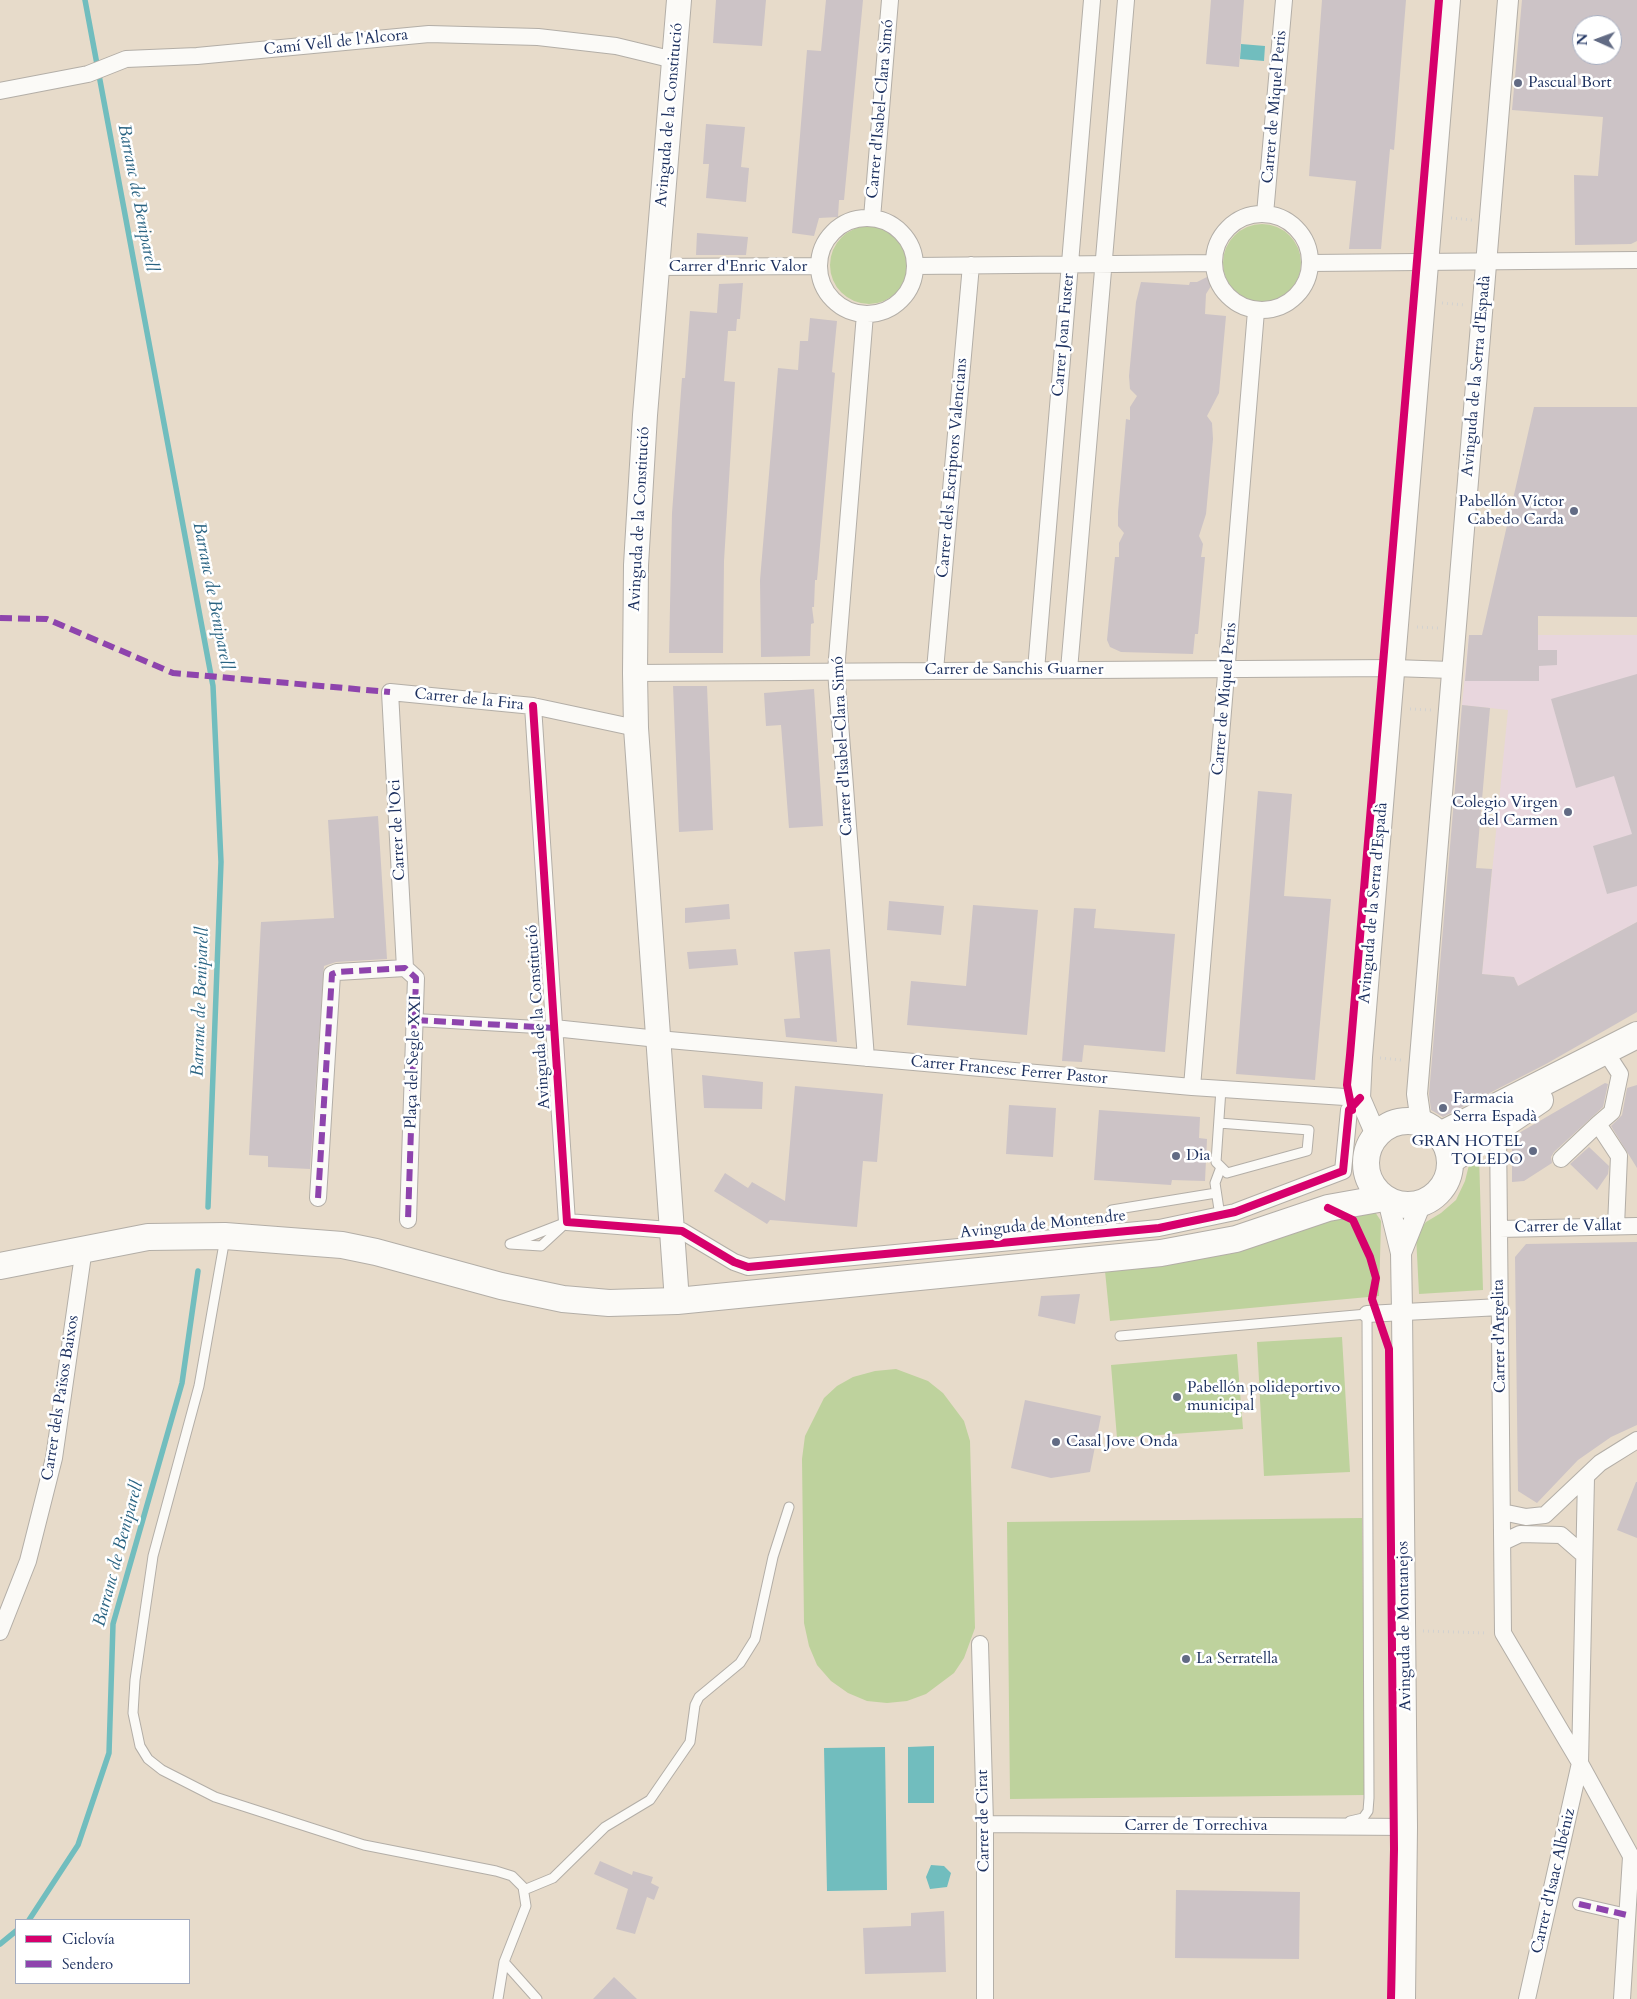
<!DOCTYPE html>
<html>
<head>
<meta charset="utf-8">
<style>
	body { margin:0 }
	#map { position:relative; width:1637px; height:1999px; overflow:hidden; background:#e7dbca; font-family:Cardo,serif }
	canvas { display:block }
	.legend { position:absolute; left:15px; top:1919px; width:175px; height:65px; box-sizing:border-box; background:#fff; border:1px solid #a4acbf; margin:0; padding:6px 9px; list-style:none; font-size:15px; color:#1b2f5e }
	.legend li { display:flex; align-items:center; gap:10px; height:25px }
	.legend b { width:25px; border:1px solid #a4acbf }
	.north { position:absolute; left:1572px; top:15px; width:50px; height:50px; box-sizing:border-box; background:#fff; border:1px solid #a4acbf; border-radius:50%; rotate:272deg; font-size:14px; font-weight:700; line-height:20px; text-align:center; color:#1b2f5e }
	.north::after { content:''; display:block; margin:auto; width:18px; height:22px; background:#626b84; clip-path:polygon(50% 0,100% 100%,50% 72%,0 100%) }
</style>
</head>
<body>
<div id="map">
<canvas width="1637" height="1999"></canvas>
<ul class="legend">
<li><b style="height:6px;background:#d6006c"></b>Ciclovía</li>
<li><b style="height:6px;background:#8e44ad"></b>Sendero</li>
</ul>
<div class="north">N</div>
</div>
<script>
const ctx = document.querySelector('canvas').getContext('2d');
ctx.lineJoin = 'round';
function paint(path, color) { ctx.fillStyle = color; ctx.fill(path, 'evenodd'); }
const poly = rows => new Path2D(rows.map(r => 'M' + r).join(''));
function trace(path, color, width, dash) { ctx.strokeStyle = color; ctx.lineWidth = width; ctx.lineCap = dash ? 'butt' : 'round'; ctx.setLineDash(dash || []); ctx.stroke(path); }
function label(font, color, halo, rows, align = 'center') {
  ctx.font = font + ' Cardo,serif'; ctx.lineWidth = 5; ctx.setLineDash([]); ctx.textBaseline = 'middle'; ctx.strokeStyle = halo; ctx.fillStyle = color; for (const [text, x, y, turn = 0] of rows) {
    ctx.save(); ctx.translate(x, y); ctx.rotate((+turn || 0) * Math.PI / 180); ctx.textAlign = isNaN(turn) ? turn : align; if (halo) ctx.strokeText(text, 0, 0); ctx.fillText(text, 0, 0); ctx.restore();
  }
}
paint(poly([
	[1469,635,1637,635,1637,922,1518,986,1514,977,1482,974,1508,710,1462,705]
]), '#e8d6dd');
paint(poly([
	'1223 263a39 39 0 1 1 78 0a39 39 0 1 1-78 0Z',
	'830 265a39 39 0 1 1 78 0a39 39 0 1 1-78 0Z',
	[1479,1155,1483,1290,1419,1294,1416,1235,1426,1222,1441,1213,1456,1200,1465,1181,1470,1161],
	[1373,1209,1381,1221,1379,1296,1110,1321,1105,1271],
	[1342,1337,1350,1472,1264,1476,1257,1342],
	[1237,1354,1243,1429,1117,1438,1111,1365],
	[896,1369,928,1381,943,1393,964,1421,970,1441,975,1628,964,1658,954,1673,926,1694,907,1701,887,1703,867,1701,848,1693,831,1681,817,1665,809,1646,804,1623,802,1459,805,1436,824,1398,837,1386,853,1377,875,1371],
	[1362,1518,1365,1795,1010,1799,1007,1522]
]), '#bed29d');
paint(poly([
	[1241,44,1265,46,1264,61,1240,59],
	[934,1746,934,1803,908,1803,908,1747],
	[885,1747,887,1890,827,1891,824,1748],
	[931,1865,944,1866,951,1873,947,1887,930,1889,926,1877]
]), '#71bdbe');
trace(poly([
	[85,0,213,686,221,862,208,1207],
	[29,1920,78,1845,109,1753,113,1624,182,1383,198,1271],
	[0,1944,16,1931]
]), '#71bdbe', 5.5);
paint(poly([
	[716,0,766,0,762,46,713,43],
	[826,0,863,0,844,200,839,200,838,217,819,218,814,236,792,233,807,50,821,51],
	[1211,0,1244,0,1239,67,1206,64],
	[1322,0,1406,0,1394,150,1390,149,1381,249,1349,249,1356,181,1309,176],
	[1522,0,1637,0,1637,241,1631,244,1575,245,1574,175,1598,176,1603,117,1512,110],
	[1582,25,1612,25,1612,55,1582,55],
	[706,124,745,127,741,167,749,168,746,202,706,198,709,164,703,164],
	[697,233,748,237,746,255,696,255],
	[1221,270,1206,294,1205,314,1226,316,1219,393,1207,416,1212,423,1213,439,1206,514,1199,536,1203,544,1201,557,1205,557,1198,634,1195,634,1193,654,1121,652,1110,647,1107,640,1115,557,1119,557,1119,543,1124,533,1118,526,1118,512,1126,419,1130,420,1130,407,1137,396,1130,389,1129,376,1136,302,1141,282,1189,285,1190,282,1197,282],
	[743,283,740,319,737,319,736,331,728,331,724,381,735,382,724,561,723,653,669,653,672,513,682,378,685,378,690,311,717,313,719,284],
	[810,318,837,321,832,372,835,373,817,580,815,580,814,607,812,607,814,623,811,624,810,656,761,657,760,580,778,368,798,370,800,341,808,341],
	[1534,407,1637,407,1637,617,1538,616,1538,650,1557,650,1557,665,1539,666,1539,681,1465,681,1469,635,1482,635],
	[1637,674,1637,886,1607,894,1593,846,1632,834,1614,776,1576,788,1551,699],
	[673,686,707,686,713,830,679,832],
	[814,689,823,826,789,828,781,725,766,726,764,693],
	[1462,705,1490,708,1476,868,1492,869,1482,974,1514,977,1518,986,1637,922,1637,1012,1546,1064,1443,1117,1431,1110,1429,1094],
	[1258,791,1292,794,1284,896,1331,899,1315,1080,1236,1074],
	[378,816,387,959,336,962,324,966,310,1169,268,1167,268,1156,249,1155,261,922,334,918,328,820],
	[889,901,944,906,941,935,887,930],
	[729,904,730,919,685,923,685,908],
	[973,905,1038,910,1027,1035,907,1025,911,981,966,986],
	[1074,908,1096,909,1094,928,1175,934,1165,1052,1084,1045,1082,1062,1062,1061],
	[736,949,738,965,689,969,687,952],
	[830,949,837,1042,786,1037,784,1019,800,1018,794,952],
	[702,1075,763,1082,762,1109,704,1108],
	[1605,1083,1608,1084,1603,1107,1554,1152,1551,1157,1552,1163,1524,1181,1512,1182,1512,1137],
	[1637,1085,1637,1168,1611,1126,1622,1115,1627,1088],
	[795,1086,883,1094,877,1162,863,1161,857,1227,770,1220,767,1224,714,1191,725,1173,748,1188,752,1182,785,1201],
	[1009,1105,1056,1108,1053,1157,1006,1154],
	[1099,1110,1200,1117,1199,1138,1207,1139,1205,1181,1172,1180,1171,1185,1094,1180],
	[1589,1147,1609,1166,1608,1174,1597,1190,1570,1164],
	[1637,1242,1637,1425,1611,1437,1578,1460,1537,1503,1518,1491,1515,1257,1526,1244],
	[1080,1294,1075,1324,1038,1316,1041,1296],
	[1025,1400,1101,1416,1090,1472,1051,1478,1011,1468],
	[1636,1482,1637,1482,1637,1538,1617,1530],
	[600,1861,632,1875,633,1871,653,1877,651,1883,659,1887,654,1900,647,1897,635,1934,616,1929,628,1889,594,1874],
	[1176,1890,1300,1892,1299,1959,1175,1958],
	[944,1911,946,1972,865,1974,863,1928,911,1926,911,1913],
	[614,1977,637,1999,593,1999]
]), '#ccc3c6');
const service = poly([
	[1219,1123,1309,1130,1307,1151,1227,1173,1216,1162,1221,1089],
	[1220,1216,1215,1183,1221,1167],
	[567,1222,541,1246,510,1244,567,1222],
	[1111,1232,1112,1210,1216,1193],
	[225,1238,199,1386,153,1556,135,1680,133,1713,140,1746,148,1759,162,1770,215,1797,364,1845,496,1871,512,1876,523,1887,526,1906,504,1962,498,1999],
	[1120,1336,1367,1314,1369,1798,1368,1811,1363,1818,1350,1821],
	[524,1890,553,1878,605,1827,650,1800,690,1742,695,1705,699,1697,740,1663,755,1639,773,1557,789,1507],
	[504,1962,537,1999]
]);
const pedestrian = poly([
	[416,1020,554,1028],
	[1579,1904,1627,1915]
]);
const minor = poly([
	[0,91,88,74,126,59,197,56,429,34,538,37,616,46,674,60],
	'1214 262a48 48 0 1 1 96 0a48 48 0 1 1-96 0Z',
	[1265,214,1284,0],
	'819 266a48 48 0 1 1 96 0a48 48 0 1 1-96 0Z',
	[872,218,890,0],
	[1310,263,1637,260],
	[916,266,1213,263],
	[657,267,819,266],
	[865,314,836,671,866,1058],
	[935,670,971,265],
	[1036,670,1092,0],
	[1069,670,1126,0],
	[635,673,1394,668,1451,670],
	[533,706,567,1222,682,1231,734,1262,748,1267,1159,1228,1235,1212,1343,1171,1349,1110,1360,1098],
	[405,968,390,692,533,706,636,728],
	[554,1028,658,1039,1192,1087,1360,1098],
	[1607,1054,1620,1074,1612,1112,1598,1124,1619,1156,1616,1226],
	[1192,1087,1256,311],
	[1498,1129,1503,1633,1580,1763,1637,1867],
	[1561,1159,1598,1124],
	[318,1198,332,974,337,972,405,968,416,978,408,1220],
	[1499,1229,1637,1226],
	[1367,1314,1500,1307],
	[1502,1512,1526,1517,1545,1515,1600,1463,1637,1440],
	[1503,1542,1520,1534,1561,1535,1584,1555],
	[0,1632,28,1561,54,1458,84,1248],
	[980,1644,985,1824,985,1999],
	[985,1824,1407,1827],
	[1527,1999,1580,1763,1586,1477],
	[1622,1999,1631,1857]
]);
const tertiary = poly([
	[1421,1122,1417,1094,1508,0],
	[1376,1135,1360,1098,1362,1057,1450,0],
	[1388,1200,1401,1253,1402,1311,1407,1827,1405,1999],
	[1401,1253,1421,1203]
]);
const secondary = poly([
	[677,1301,636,728,635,673,636,565,645,415,679,0]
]);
const primary = poly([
	'1366 1163a42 42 0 1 1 84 0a42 42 0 1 1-84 0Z',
	[1440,1135,1637,1035],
	[1450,1161,1540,1100],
	[0,1266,148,1237,225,1236,342,1245,376,1252,501,1286,563,1299,609,1303,677,1301,1161,1253,1236,1239,1328,1208,1384,1198]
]);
trace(service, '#b3aea7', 11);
trace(pedestrian, '#b3aea7', 14);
trace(minor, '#b3aea7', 18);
trace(tertiary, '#b3aea7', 22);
trace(secondary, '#b3aea7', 26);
trace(primary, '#b3aea7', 28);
trace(poly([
	[1451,218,1472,220],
	[1442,303,1465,305],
	[1417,627,1438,628],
	[1410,709,1431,710],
	[1380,1058,1401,1060],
	[1423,1631,1487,1633]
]), '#d3d2d0', 3, [1, 4]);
trace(service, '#fbfaf7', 9);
trace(pedestrian, '#fbfaf7', 12);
trace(minor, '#fbfaf7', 16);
trace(tertiary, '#fbfaf7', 20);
trace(secondary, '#fbfaf7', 24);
trace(primary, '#fbfaf7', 26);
trace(poly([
	[0,618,47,619,173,673,390,692],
	[416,1020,554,1028],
	[318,1198,332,974,337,972,405,968,416,978,408,1220],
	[1579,1904,1627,1915]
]), '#8e44ad', 6, [12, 6]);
trace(poly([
	[533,706,567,1222,682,1231,734,1262,748,1267,1159,1228,1235,1212,1343,1171,1349,1110,1360,1098],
	[1352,1110,1347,1085,1350,1055,1439,0],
	[1328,1208,1353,1220,1370,1257,1376,1278,1372,1299,1389,1349,1394,1849,1391,1999]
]), '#d6006c', 8);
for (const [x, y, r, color] of [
	[1518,83,5,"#626b84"],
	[1574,511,5,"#626b84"],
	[1568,812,5,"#626b84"],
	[1443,1108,5,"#626b84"],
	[1533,1151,5,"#626b84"],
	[1176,1156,5,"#626b84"],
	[1177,1397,5,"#626b84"],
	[1056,1442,5,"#626b84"],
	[1186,1659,5,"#626b84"]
]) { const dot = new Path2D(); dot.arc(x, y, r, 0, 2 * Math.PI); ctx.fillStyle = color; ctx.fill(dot); trace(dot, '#fff', 2); }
label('16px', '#1b2f5e', '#fff', [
	["Camí Vell de l'Alcora",336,43,-6],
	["Carrer de Miquel Peris",1275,107,-85],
	["Carrer d'Isabel-Clara Simó",881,109,-85],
	["Avinguda de la Constitució",670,115,-85],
	["Carrer d'Enric Valor",738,267],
	["Carrer Joan Fuster",1064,335,-85],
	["Avinguda de la Serra d'Espadà",1477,376,-85],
	["Carrer dels Escriptors Valencians",953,468,-85],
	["Avinguda de la Constitució",640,519,-87],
	["Carrer de Sanchis Guarner",1014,670],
	["Carrer de Miquel Peris",1225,699,-85],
	["Carrer de la Fira",469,700,6],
	["Carrer d'Isabel-Clara Simó",843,746,-93],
	["Carrer de l'Oci",398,830,-93],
	["Avinguda de la Serra d'Espadà",1374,903,-85],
	["Avinguda de la Constitució",539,1017,-94],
	["Plaça del Segle XXI",414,1062,-88],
	["Carrer Francesc Ferrer Pastor",1009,1071,5],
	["Avinguda de Montendre",1043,1225,-6],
	["Carrer de Vallat",1568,1227,-1],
	["Carrer d'Argelita",1500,1336,-91],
	["Carrer dels Països Baixos",61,1398,-81],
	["Avinguda de Montanejos",1405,1626,-91],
	["Carrer de Cirat",984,1821,-91],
	["Carrer de Torrechiva",1196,1826],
	["Carrer d'Isaac Albéniz",1554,1881,-77]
]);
label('16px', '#1b2f5e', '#fff', [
	["Pascual Bort",1528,83],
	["Pabellón Víctor",1564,502,"right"],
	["Cabedo Carda",1564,520,"right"],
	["Colegio Virgen",1558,803,"right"],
	["del Carmen",1558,821,"right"],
	["Farmacia",1453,1099],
	["Serra Espadà",1453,1117],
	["GRAN HOTEL",1523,1142,"right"],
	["TOLEDO",1523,1160,"right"],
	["Dia",1186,1156],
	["Pabellón polideportivo",1187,1388],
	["municipal",1187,1406],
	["Casal Jove Onda",1066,1442],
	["La Serratella",1196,1659]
], 'left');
label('italic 18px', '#296382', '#fff', [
	["Barranc de Beniparell",137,198,79],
	["Barranc de Beniparell",212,596,79],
	["Barranc de Beniparell",201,1002,-88],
	["Barranc de Beniparell",119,1554,-75]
]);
</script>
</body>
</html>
